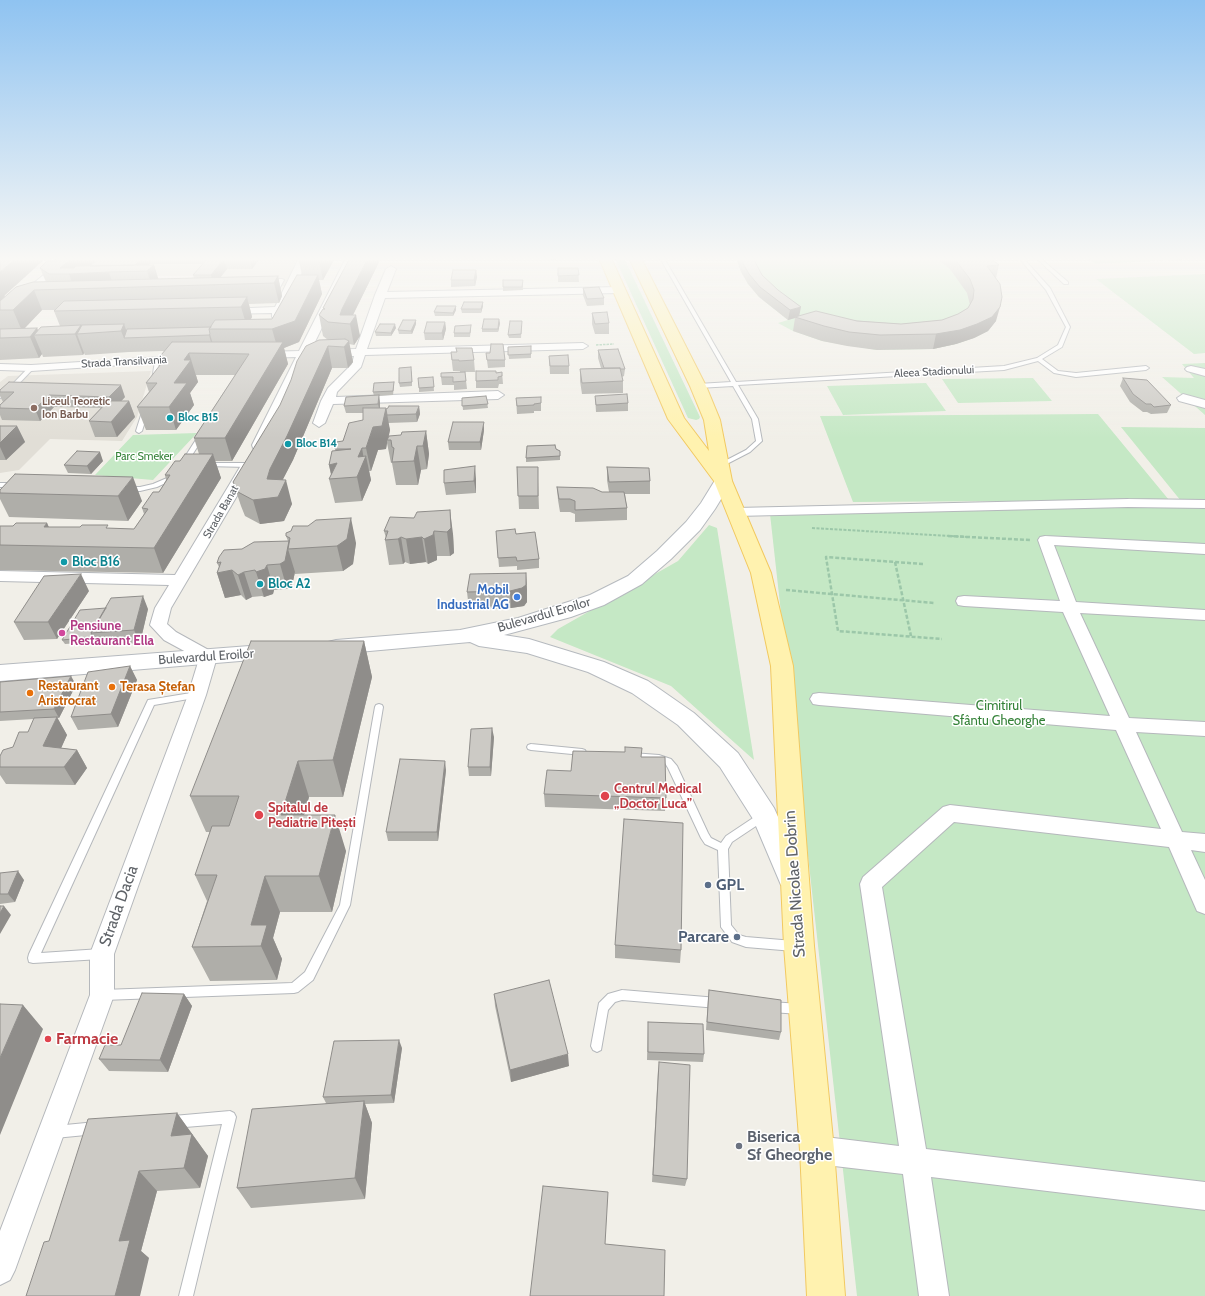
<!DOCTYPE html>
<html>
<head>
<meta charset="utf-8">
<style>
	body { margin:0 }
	canvas { display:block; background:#f1efe8 }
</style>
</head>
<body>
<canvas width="1205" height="1296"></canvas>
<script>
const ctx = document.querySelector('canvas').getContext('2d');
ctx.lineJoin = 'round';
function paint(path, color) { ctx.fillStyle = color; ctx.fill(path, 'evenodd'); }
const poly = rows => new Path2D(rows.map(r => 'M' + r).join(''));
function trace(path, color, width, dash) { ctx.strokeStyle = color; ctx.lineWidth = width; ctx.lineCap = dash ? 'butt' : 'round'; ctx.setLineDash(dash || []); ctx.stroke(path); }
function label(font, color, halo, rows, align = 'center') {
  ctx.font = font + ' Cabin,sans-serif'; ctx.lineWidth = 3; ctx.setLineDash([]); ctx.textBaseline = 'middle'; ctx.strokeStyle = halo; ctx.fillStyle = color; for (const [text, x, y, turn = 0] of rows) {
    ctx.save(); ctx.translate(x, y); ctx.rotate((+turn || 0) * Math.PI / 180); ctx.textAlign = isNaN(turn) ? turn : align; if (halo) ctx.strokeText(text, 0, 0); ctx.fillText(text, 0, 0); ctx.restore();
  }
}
paint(poly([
	[108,258,300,258,284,286,184,287,194,276,144,276],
	[151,371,137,417,122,441,50,439,19,470,0,473,0,382,8,376]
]), '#e1ded6');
paint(poly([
	[615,258,624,258,700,417,699,419,696,420,688,418],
	[737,258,973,258,988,331,974,338,956,344,933,349,877,350,822,341,793,331,778,323,788,320,759,297,748,284],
	[1097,258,1205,258,1096,264,1089,259,1099,259],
	[1205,274,1205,353,1194,354,1096,279],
	[1205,363,1205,415,1162,377,1194,378,1182,364],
	[1033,378,1052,401,958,403,942,379],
	[926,383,946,411,843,415,827,386],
	[1098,414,1169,500,853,502,820,416],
	[1121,427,1205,428,1205,1296,857,1296,770,514,1181,501],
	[197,433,153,480,95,475,133,435],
	[709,525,717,528,754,760,671,686,550,637,558,629,678,561]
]), '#c5e8c5');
const lane = poly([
	[660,258,664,258,736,382,1004,366,1037,358,1058,345,1066,327,1046,290,1019,258,1023,258,1050,288,1070,327,1062,347,1042,359,1058,371,1076,373,1146,366,1149,368,1146,370,1076,377,1054,373,1038,361,1004,370,738,385,758,419,762,441,750,452,721,467,718,465,719,464,746,450,756,441,752,419,733,386,698,388,695,386,698,384,731,382,660,258],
	[1036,258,1040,258,1068,282,1068,284,1064,284,1036,258],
	[267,279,282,279,284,280,278,291,276,291,274,290,279,281,269,281,267,280,267,279],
	[158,359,161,361,158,380,155,382,152,380,155,361,158,359],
	[29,367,34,368,8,395,0,398,0,394,4,393,29,367],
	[145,410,148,412,142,431,139,433,137,432,136,431,142,412,145,410],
	[200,436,203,438,187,463,184,465,182,464,181,463,197,438,200,436],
	[207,463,248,463,251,465,248,467,205,466,204,465,207,463],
	[174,475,177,477,176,478,157,487,140,491,128,491,125,489,128,487,140,487,153,484,174,475],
	[0,483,15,483,18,485,15,487,0,487,0,483],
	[197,692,200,693,201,695,200,697,154,705,41,953,101,949,105,951,106,954,105,957,101,959,33,963,29,962,28,958,29,954,148,700,197,692],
	[379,704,382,705,383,707,350,905,313,980,298,992,294,993,103,1000,99,999,97,995,99,991,103,990,292,983,305,972,340,905,375,707,376,705,379,704],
	[531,744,582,749,585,750,586,752,585,754,582,755,531,750,528,749,527,747,528,745,531,744],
	[632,753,659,755,671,759,677,766,708,833,711,838,721,843,726,836,759,814,762,813,765,814,767,817,765,820,732,842,728,849,731,925,739,935,746,937,794,941,798,943,799,946,798,949,794,951,746,947,732,942,721,927,718,850,705,844,701,838,668,768,665,763,659,761,629,758,627,756,629,754,632,753],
	[622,990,718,998,722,999,724,1003,722,1007,718,1008,622,1000,615,1002,608,1010,601,1050,597,1052,593,1050,591,1046,599,1003,608,994,622,990],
	[771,1002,800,1004,804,1005,806,1009,804,1013,800,1014,771,1012,767,1011,765,1007,767,1003,771,1002],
	[230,1111,234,1113,236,1117,193,1296,179,1296,222,1124,173,1128,169,1126,167,1122,169,1118,173,1116,230,1111],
	[96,1122,100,1124,102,1128,100,1132,96,1134,55,1138,51,1136,49,1132,51,1128,55,1126,96,1122]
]);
const street = poly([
	[64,258,74,258,4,318,0,319,0,311,64,258],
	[299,258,309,258,280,317,272,317,272,313,223,314,222,312,227,309,275,307,299,258],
	[346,258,356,258,311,350,356,349,375,295,386,269,391,266,396,269,387,292,619,287,624,290,619,293,385,298,367,349,583,343,588,346,583,349,365,355,361,367,337,392,336,397,498,391,504,395,498,399,333,404,325,423,319,427,313,423,321,401,328,388,352,364,354,356,307,357,264,445,263,448,253,448,252,445,296,357,264,358,258,355,264,352,299,351,346,258],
	[180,356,184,357,186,359,184,361,31,371,0,370,0,364,31,365,180,356],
	[1191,366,1205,369,1205,376,1187,371,1185,369,1187,367,1191,366],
	[1183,394,1205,400,1205,408,1179,401,1177,398,1183,394],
	[247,463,252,464,254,467,171,608,167,624,176,632,214,653,217,657,206,695,114,954,114,995,15,1270,10,1280,0,1285,0,1231,90,995,90,954,188,695,199,659,164,640,150,625,155,608,169,585,0,581,0,571,175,575,240,467,242,464,247,463],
	[1128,499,1205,500,1205,508,1128,507,736,516,731,515,729,512,731,509,736,508,1128,499],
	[1045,536,1205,544,1205,554,1054,545,1076,602,1205,610,1205,620,1080,613,1129,718,1205,722,1205,736,1136,732,1182,832,1205,834,1205,852,1191,850,1205,880,1205,914,1197,911,1169,847,954,822,882,887,926,1149,1205,1182,1205,1210,931,1177,949,1296,919,1296,903,1174,817,1164,807,1160,803,1150,807,1140,817,1136,899,1146,860,884,863,877,943,807,950,805,1161,829,1116,730,819,705,813,704,810,699,813,694,819,693,1110,716,1063,612,964,606,958,605,956,601,958,597,964,596,1060,601,1038,540,1040,537,1045,536]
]);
const secondary = poly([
	[723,476,729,477,732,481,715,509,700,530,671,559,642,584,604,605,571,617,504,635,529,639,604,662,648,681,694,713,738,753,774,808,805,877,801,885,791,889,781,885,753,819,720,767,678,725,632,693,588,672,527,653,479,646,470,642,336,654,328,652,325,647,328,642,336,640,460,630,518,618,590,595,628,576,657,551,686,522,701,503,717,477,723,476],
	[276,644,284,646,287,651,284,656,276,658,0,681,0,665,276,644]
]);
const primary = poly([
	[599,258,611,258,684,418,709,451,704,420,690,386,629,258,641,258,706,386,720,420,732,481,771,573,793,666,814,946,834,1150,845,1296,807,1296,800,1150,784,946,771,666,751,573,714,481,668,419,599,258]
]);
trace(lane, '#b5b8bc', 2);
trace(street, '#b5b8bc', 2);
trace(secondary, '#b6babf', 2);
trace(primary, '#f2c960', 2);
trace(poly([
	[596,345,614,344]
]), '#9cc7a9', 1.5, [2.5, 1]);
trace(poly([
	[812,528,967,537]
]), '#9cc7a9', 2, [3, 1.5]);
trace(poly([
	[948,536,1030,540],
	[895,562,911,636],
	[923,564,826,557,838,631,942,639],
	[786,590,934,603]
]), '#9cc7a9', 2.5, [4, 2]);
paint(lane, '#fff');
paint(street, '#fff');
paint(secondary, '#fff');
paint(primary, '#fff2af');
paint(poly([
	[0,258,5,297,46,282,40,268,54,261,58,258,259,258,259,260,252,269,227,269,220,277,278,276,282,296,279,303,249,304,252,317,250,320,272,319,302,275,299,261,335,258,323,280,319,280,322,294,299,342,284,348,288,364,232,461,215,461,221,478,163,573,0,570,0,526,13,526,47,523,48,527,134,529,144,514,142,508,159,492,166,480,165,475,180,461,199,454,194,438,235,375,196,375,198,382,190,393,194,405,176,430,146,430,137,407,149,392,146,383,159,367,157,360,164,351,129,352,85,355,84,353,83,355,43,357,42,354,39,358,0,360],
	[151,263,151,264,203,264,193,275,194,278,158,279,154,265,149,265],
	[42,310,56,310,54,311,60,326,38,331,37,328,24,329],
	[381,258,353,315,360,336,354,345,349,344,353,362,348,368,332,368,293,460,282,480,292,504,284,521,260,524,245,516,241,506,233,482,328,340,323,336,319,315,323,309,323,308],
	[736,258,753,258,762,275,799,316,901,324,942,320,958,314,968,308,970,305,967,293,950,269,936,258,990,258,999,265,996,278,996,321,988,331,974,338,956,344,933,349,877,350,847,346,822,341,793,331,795,318,788,320,759,297,748,284,741,272,737,261],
	[558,268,578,268,579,282,558,282],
	[476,270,477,277,475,286,451,287,451,280],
	[523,280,523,290,503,291,503,287],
	[583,288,604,298,604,305,587,306,583,295],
	[483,302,483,306,481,313,462,313,461,309],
	[456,310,453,316,435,316,434,312],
	[592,313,609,323,609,334,595,334,592,324],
	[445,322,446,329,443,340,425,340,424,333],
	[500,323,498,332,482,332,482,329],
	[416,324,412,334,399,334,398,330],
	[522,325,521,338,509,338,508,335],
	[396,328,391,336,376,336,375,332],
	[471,329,470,337,454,337,454,333],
	[531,346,531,358,509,359,508,347],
	[456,348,474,360,475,372,465,372,467,389,454,390,454,385,442,385,441,377,460,372,460,371,453,371,452,363,451,352,457,352],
	[598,350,625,369,624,376,622,377,623,381,623,393,582,394,580,381,580,369,601,368,598,358],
	[486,353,505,360,505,367,488,368],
	[549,356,569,366,569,374,550,374],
	[412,371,412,386,400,387,399,383],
	[502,372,503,384,499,384,498,388,476,388,476,381,496,373],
	[433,377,434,391,419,392,419,388],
	[1123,378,1171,405,1167,413,1151,414,1147,412,1143,412,1130,402,1120,386],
	[394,382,394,386,393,395,379,396,380,403,380,408,386,409,419,406,420,414,417,422,388,423,390,430,388,438,426,431,429,454,427,469,421,470,418,485,396,485,392,463,391,463,387,443,386,449,378,450,371,471,369,471,371,480,362,501,335,503,329,479,331,475,329,465,336,450,335,449,363,420,363,413,346,413,344,406,374,396,373,392],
	[0,390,125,397,121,401,129,401,135,417,117,437,95,437,89,421,101,408,54,407,40,421,2,420,0,415,0,405,3,402,0,396],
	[486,396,488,408,463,410,462,398],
	[595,396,628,403,628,411,596,412],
	[541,397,541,411,534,411,534,413,517,414,516,398],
	[0,426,17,426,25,442,6,460,0,460],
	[484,430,481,450,449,450,448,442],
	[556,449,560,451,560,460,526,462,526,458],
	[103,461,91,474,68,473,64,465],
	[517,467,538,479,539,509,519,509],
	[607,467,650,481,650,494,625,494,627,508,627,520,575,522,575,514,570,512,560,512,558,500,557,487,602,492,609,492,607,480],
	[15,474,142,501,128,521,9,517,0,499,0,490],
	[476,479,476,493,446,495,444,483],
	[414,518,453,534,454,553,450,556,437,556,437,560,428,564,426,562,410,564,405,562,403,564,389,565,385,540,386,538,384,531],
	[496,531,516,534,539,559,539,568,517,570,517,566,499,567],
	[286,536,356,543,353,564,343,571,295,574,295,572,292,586,287,589,274,590,273,594,264,597,262,596,252,597,246,600,241,595,225,598,217,573,219,567,217,563,242,549,288,541],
	[526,573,527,590,527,602,524,606,511,608,469,609,467,592],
	[89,591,57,639,24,640,14,622],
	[148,609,140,643,97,646,95,640,94,642,65,644,62,640],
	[364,641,372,677,343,797,309,797,304,815,346,851,332,912,280,912,273,938,282,959,277,980,210,981,192,947,207,901,195,875,210,832,206,832,190,796],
	[130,666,137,680,118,727,78,730,71,717],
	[0,682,76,685,59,718,57,718,67,735,61,748,77,750,87,768,75,785,6,784,0,775,0,756,13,747,28,732,34,719,0,721],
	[494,737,491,776,469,776,468,767],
	[641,757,666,798,665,811,545,807,544,794,571,771],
	[446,770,438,841,388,841,386,832],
	[0,873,24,880,15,902,0,904],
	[615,945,681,950,680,963,615,958],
	[709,990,781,1032,779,1040,706,1030,708,999],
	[184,994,192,1006,168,1072,109,1071,99,1059,121,1045],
	[494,994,569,1066,511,1082,495,1006],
	[648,1022,704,1054,703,1062,647,1060],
	[402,1048,394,1103,365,1104,372,1123,365,1199,251,1208,237,1188,326,1103,323,1097],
	[658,1070,687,1179,685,1186,652,1182],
	[177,1113,208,1156,200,1188,157,1191,141,1251,149,1258,49,1241]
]), '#afaea9');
paint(poly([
	[17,258,46,258,4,296,5,298,0,302,0,272],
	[72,258,102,258,109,272,114,288,74,289,69,274,60,268],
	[142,258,149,258,151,263,142,271,132,268],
	[251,258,259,258,259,260,252,269,250,259],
	[321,258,335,258,323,280,319,261],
	[368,258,381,258,349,323,340,315,342,309],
	[547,258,571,258,547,260],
	[224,259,227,269,214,286,211,275],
	[154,265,160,284,152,287,147,271],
	[476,270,477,277,475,286,474,280],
	[318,275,322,294,299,342,284,348,288,364,232,461,225,438,278,350,272,329],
	[278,276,282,296,279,303,274,283],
	[34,290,42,310,22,331,13,310],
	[247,297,252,317,247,327,241,307],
	[483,302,483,306,481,313,481,309],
	[456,306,456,310,453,316,453,313],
	[801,307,799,317,795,317,795,318,788,320,790,310],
	[1000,307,996,321,988,331,974,338,956,344,933,349,936,334],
	[356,315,360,336,354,345,350,324],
	[499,319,500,323,498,332,498,329],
	[416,320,416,324,412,334,411,331],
	[445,322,446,329,443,340,442,333],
	[124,324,129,338,124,338,121,331],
	[395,324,396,328,391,336,391,333],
	[81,325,84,333,77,334,84,353,83,355,75,334],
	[37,328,40,335,34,335,42,354,39,358,30,337],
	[210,334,214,348,213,350,209,335],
	[349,341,353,362,348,368,344,347],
	[328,346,332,368,293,460,276,493,286,480,292,504,284,521,260,524,253,500,267,479,270,469],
	[189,353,198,382,190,393,194,405,176,430,169,407,174,383,184,360],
	[121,385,125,397,114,409,109,397],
	[49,395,54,407,40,421,35,409],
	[379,395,380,403,380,412,378,404],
	[129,401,135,417,117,437,111,422],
	[419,406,420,414,417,422,416,414],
	[386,408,390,430,388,440,387,440,387,443,386,449,378,450,371,471,366,448,373,427],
	[484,422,484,430,481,450,480,442],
	[17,426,25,442,6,460,0,447,0,443],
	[426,431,429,454,427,469,423,446],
	[417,446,421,470,418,485,414,461],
	[362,448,364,460,366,456,371,480,362,501,357,477,358,457],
	[100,452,103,461,91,474,87,466],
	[213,454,221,478,163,573,154,548],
	[337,463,332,478,329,465],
	[475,466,476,479,476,493,474,481],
	[133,477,142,501,128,521,118,496],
	[450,510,453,534,454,553,450,556,447,532],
	[351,518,356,543,353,564,343,571,337,546],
	[47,523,58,546,44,527],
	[434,531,437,556,437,560,428,564,424,539],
	[401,537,405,562,403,564,398,539],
	[422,537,426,562,410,564,406,539],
	[289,541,291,549,288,549,295,572,292,586,287,589,280,564],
	[267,565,274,590,273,594,264,597,256,572],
	[232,570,241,595,225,598,217,573],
	[244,572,252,597,246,600,238,575],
	[526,573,527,590,527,602,524,606,511,608,510,591],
	[81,574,89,591,57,639,48,622],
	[143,596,148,609,140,643,134,630],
	[93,636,95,640,94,642,92,637],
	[364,641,372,677,343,797,333,760],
	[130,666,137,680,118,727,111,714],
	[71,676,76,685,59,718,54,709],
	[57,717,67,735,54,764,43,746],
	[492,728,494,737,491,776,490,767],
	[77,750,87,768,75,785,64,767],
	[298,761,309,797,294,851,281,815],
	[445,761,446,770,438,841,437,832],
	[335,815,346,851,332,912,319,876],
	[18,871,24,880,15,902,8,894],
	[265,876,280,912,273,938,282,959,277,980,251,925],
	[4,906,11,915,0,934,0,913],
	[184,994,192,1006,168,1072,160,1060],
	[23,1005,43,1029,0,1135,0,1058],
	[399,1040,402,1048,394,1103,391,1095],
	[568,1054,569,1066,511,1082,510,1070],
	[364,1101,372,1123,365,1199,355,1178],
	[177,1113,208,1156,200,1188,184,1168,171,1136],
	[139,1171,157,1191,141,1251,149,1258,140,1296,115,1296,119,1241]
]), '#8f8d8a');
const building = poly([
	[0,258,17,258,0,272,0,258],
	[58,258,72,258,60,268,74,268,76,266,154,265,147,271,109,272,69,274,49,274,40,268,47,261,54,261,58,258],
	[99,258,142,258,135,265,90,266,99,258],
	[208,258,251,258,250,259,224,259,211,275,193,275,208,258],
	[301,258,321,258,319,261,299,261,301,258],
	[350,258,368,258,342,309,340,315,356,315,350,324,328,322,319,315,323,309,325,309,323,308,350,258],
	[740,258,753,258,762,275,778,290,801,307,790,310,760,287,749,274,740,258],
	[954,258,990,258,999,265,987,266,1000,284,1002,297,1000,307,992,317,977,324,960,330,936,334,880,335,849,332,824,326,795,317,816,311,857,321,901,324,942,320,958,314,968,308,973,299,974,290,970,279,954,258],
	[558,268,578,268,579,275,558,276,558,268],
	[453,270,476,270,474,280,451,280,453,270],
	[297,275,318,275,295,321,272,329,209,329,215,320,272,319,297,275],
	[278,276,274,283,34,290,13,310,0,310,0,301,16,287,33,282,278,276],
	[503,280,523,280,522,287,503,287,503,280],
	[599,287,604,298,587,299,583,288,599,287],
	[247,297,241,307,54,311,64,301,247,297],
	[464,302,483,302,481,309,461,309,464,302],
	[437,306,456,306,453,313,434,312,437,306],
	[607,312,609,323,595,324,592,313,607,312],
	[484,319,499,319,498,329,482,329,484,319],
	[403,320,416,320,411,331,398,330,403,320],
	[510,321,522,321,521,334,508,335,510,321],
	[427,322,445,322,442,333,424,333,427,322],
	[124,324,121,331,77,334,82,325,124,324],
	[380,324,395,324,391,333,375,332,380,324],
	[81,325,75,334,34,335,41,327,81,325],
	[471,325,470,333,454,333,455,326,471,325],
	[211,327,209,329,210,334,209,335,124,338,127,329,211,327],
	[37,328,30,337,0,338,0,329,37,328],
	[345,339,349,341,344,347,328,346,287,436,270,469,267,479,286,480,278,497,253,500,238,492,233,482,280,405,291,380,297,361,306,346,319,340,345,339],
	[172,342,283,342,225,438,194,438,249,354,189,353,184,360,191,360,174,383,187,383,169,407,137,407,157,383,146,383,164,360,157,360,172,342],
	[491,344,503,344,505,360,487,360,486,353,490,353,491,344],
	[531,346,531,354,508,355,508,347,531,346],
	[456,348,472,348,474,360,459,361,459,360,452,360,451,352,457,352,456,348],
	[618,349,625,369,620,369,620,368,604,368,598,350,618,349],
	[568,355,569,366,550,366,549,356,568,355],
	[411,367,412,382,399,383,399,368,411,367],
	[620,368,623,381,582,383,580,369,620,368],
	[476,371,496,371,496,373,502,372,502,376,498,377,498,380,476,381,476,371],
	[465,372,466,381,453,382,453,377,441,377,441,373,465,372],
	[433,377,434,387,419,388,418,378,433,377],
	[1123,378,1147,380,1171,405,1154,407,1151,404,1146,404,1133,394,1123,378],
	[9,382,121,385,109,397,49,395,35,409,0,408,0,405,14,392,0,392,0,390,9,382],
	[394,382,393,391,373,392,374,383,394,382],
	[627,394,628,403,596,405,595,396,627,394],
	[379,395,378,404,344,406,346,397,379,395],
	[486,396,488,404,462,406,462,398,486,396],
	[541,397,541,403,534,404,534,405,517,406,516,398,541,397],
	[108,401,129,401,111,422,89,421,108,401],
	[389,406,419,406,416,414,387,415,386,409,388,408,389,406],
	[363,408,386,408,382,426,373,427,366,448,362,448,358,457,366,456,357,477,329,479,337,463,329,465,332,451,351,449,335,449,336,442,343,441,349,423,363,420,363,408],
	[453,422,484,422,480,442,448,442,453,422],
	[0,426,17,426,0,443,0,426],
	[426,431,423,446,417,446,414,461,392,462,394,448,392,447,391,440,387,440,389,436,401,435,402,432,426,431],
	[555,445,556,449,560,451,560,456,526,458,527,446,555,445],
	[77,451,100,452,87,466,64,465,77,451],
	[185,454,213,454,154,548,0,545,0,526,13,526,16,523,47,523,44,527,80,527,82,525,108,525,106,528,134,529,148,509,142,508,153,492,159,492,170,475,165,475,175,461,180,461,185,454],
	[475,466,474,481,444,483,444,470,475,466],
	[517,467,538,467,538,496,518,496,517,467],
	[607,467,649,468,650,481,609,482,607,467],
	[15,474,133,477,118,496,0,493,0,490,15,474],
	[557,487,593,488,602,492,624,492,627,508,575,510,575,501,570,499,559,499,557,487],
	[450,510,451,528,447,532,434,531,433,535,424,539,422,537,406,539,401,537,398,539,385,540,388,531,384,531,390,517,414,518,417,512,450,510],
	[351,518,347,539,337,546,288,549,290,538,286,536,286,533,291,531,293,526,308,526,316,520,351,518],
	[515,529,516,534,535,532,539,559,517,561,516,557,498,558,496,531,515,529],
	[289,541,285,561,280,564,267,565,265,569,256,572,255,570,244,572,238,575,232,570,217,573,221,562,217,563,219,557,224,550,242,549,254,542,289,541],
	[526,573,526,585,522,588,510,591,467,592,470,574,526,573],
	[81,574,48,622,14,622,44,576,81,574],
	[143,596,134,630,91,633,111,598,143,596],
	[106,608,91,633,93,636,92,637,62,640,80,610,106,608],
	[251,641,364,641,333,760,298,761,281,815,335,815,319,876,265,876,251,925,267,925,261,946,192,947,217,875,195,875,212,826,229,826,239,796,190,796,251,641],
	[130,666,111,714,71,717,88,672,130,666],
	[71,676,54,709,0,712,0,682,71,676],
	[57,717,43,746,77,750,64,767,0,767,0,756,3,750,13,747,19,732,28,732,34,718,57,717],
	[492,728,490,767,468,767,471,729,492,728],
	[625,747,642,748,641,757,665,757,666,798,544,794,547,770,571,771,573,751,625,752,625,747],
	[400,759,445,761,437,832,386,832,400,759],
	[624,819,683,823,681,950,615,945,624,819],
	[18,871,8,894,0,894,0,873,18,871],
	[0,906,4,906,0,913,0,906],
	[549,980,568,1054,510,1070,494,994,549,980],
	[709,990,781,1000,781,1032,707,1022,709,990],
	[142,993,184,994,160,1060,99,1059,105,1045,121,1045,142,993],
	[0,1004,23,1005,0,1058,0,1004],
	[648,1022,703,1024,704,1054,648,1052,648,1022],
	[399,1040,391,1095,323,1097,334,1041,399,1040],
	[659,1062,690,1065,687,1179,653,1175,659,1062],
	[364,1101,355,1178,237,1188,252,1109,364,1101],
	[177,1113,171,1136,192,1134,184,1168,139,1171,119,1241,130,1240,115,1296,26,1296,44,1242,49,1241,88,1119,177,1113],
	[543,1186,608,1192,605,1244,665,1250,664,1296,530,1296,543,1186]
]);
paint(building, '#cccac5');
trace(building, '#8f8d8a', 1);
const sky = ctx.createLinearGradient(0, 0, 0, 439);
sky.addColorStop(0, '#8fc3f1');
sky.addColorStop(0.59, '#f9f8f5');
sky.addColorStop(1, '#f9f8f500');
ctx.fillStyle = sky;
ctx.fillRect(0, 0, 1205, 439);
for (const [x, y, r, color] of [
	[34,408,4,"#8d6e63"],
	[170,418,4,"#0f9aa8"],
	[288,444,4,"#0f9aa8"],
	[64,562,4,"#0f9aa8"],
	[260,584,4,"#0f9aa8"],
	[517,597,4,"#3f7fe0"],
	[62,633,4,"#d1479c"],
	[112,687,4,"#e8710a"],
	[30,693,4,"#e8710a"],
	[605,796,5,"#e0444e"],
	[259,815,5,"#e0444e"],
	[708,885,4,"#5c6f8a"],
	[737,937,4,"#5c6f8a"],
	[48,1039,4,"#e0444e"],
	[739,1146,4,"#6b7280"]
]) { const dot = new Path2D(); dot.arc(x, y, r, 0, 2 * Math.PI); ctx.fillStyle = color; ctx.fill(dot); trace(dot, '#fff', 1.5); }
label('11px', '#5f6368', '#fff', [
	["Strada Transilvania",124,362,-3],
	["Aleea Stadionului",934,372,-3],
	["Strada Banat",221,512,-60]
]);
label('bold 11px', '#785e54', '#fff', [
	["Liceul Teoretic",42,402],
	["Ion Barbu",42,415]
], 'left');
label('bold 11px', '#0d838f', '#fff', [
	["Bloc B15",178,418],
	["Bloc B14",296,444]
], 'left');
label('11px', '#348238', '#fff', [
	["Parc Smeker",144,457]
]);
label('bold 13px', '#0d838f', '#fff', [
	["Bloc B16",72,562],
	["Bloc A2",268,584]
], 'left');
label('bold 13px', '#366cbe', '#fff', [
	["Mobil",509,590],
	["Industrial AG",509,605]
], 'right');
label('13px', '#5f6368', '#fff', [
	["Bulevardul Eroilor",544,615,-16],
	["Bulevardul Eroilor",206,657,-4]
]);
label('bold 13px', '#b23c85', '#fff', [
	["Pensiune",70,626],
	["Restaurant Ella",70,641]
], 'left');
label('bold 13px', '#c56008', '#fff', [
	["Restaurant",38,686],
	["Aristrocrat",38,701],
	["Terasa Ștefan",120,687]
], 'left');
label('13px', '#348238', '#fff', [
	["Cimitirul",999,706],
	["Sfântu Gheorghe",999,721]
]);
label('bold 13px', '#be3a42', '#fff', [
	["Centrul Medical",614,789],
	["„Doctor Luca”",614,804],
	["Spitalul de",268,808],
	["Pediatrie Pitești",268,823]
], 'left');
label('16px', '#5f6368', '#fff', [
	["Strada Nicolae Dobrin",795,884,-94],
	["Strada Dacia",119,906,-70]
]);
label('bold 16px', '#4e5e75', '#fff', [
	["GPL",716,885],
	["Parcare",729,937,"right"]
], 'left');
label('bold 16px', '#be3a42', '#fff', [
	["Farmacie",56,1039]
], 'left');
label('bold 16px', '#5b616d', '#fff', [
	["Biserica",747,1137],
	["Sf Gheorghe",747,1155]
], 'left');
</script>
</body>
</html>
